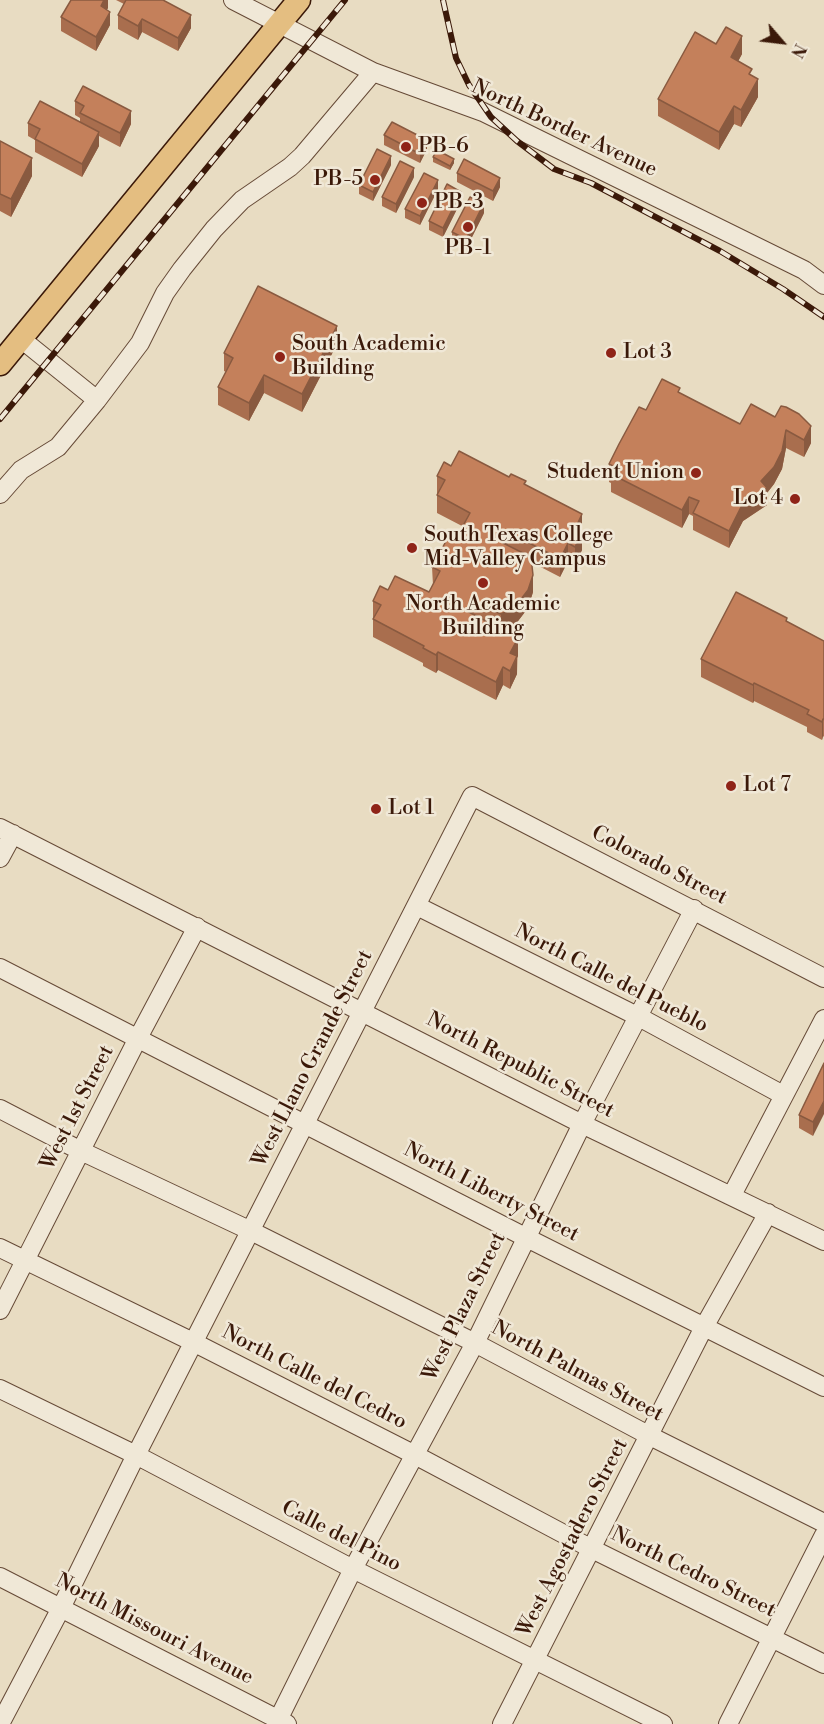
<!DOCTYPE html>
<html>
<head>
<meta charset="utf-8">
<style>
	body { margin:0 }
	#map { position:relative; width:824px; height:1724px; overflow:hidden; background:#e8dcc2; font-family:"Libre Bodoni",serif }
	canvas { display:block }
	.north { position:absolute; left:752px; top:12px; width:60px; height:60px; -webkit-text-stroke:4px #f0e8d7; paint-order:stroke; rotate:118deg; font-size:16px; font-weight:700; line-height:24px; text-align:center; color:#3b1909 }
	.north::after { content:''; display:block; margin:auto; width:21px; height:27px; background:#3b1909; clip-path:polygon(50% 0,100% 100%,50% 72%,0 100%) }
</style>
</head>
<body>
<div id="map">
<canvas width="824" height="1724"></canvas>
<div class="north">N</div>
</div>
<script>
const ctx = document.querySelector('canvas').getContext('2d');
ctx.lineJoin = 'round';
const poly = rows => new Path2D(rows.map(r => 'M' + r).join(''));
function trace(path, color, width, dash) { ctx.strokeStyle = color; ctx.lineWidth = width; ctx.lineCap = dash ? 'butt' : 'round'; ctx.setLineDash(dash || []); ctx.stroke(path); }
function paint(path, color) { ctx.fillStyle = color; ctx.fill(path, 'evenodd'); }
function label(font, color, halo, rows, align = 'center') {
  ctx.font = font + ' "Libre Bodoni",serif'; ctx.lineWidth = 5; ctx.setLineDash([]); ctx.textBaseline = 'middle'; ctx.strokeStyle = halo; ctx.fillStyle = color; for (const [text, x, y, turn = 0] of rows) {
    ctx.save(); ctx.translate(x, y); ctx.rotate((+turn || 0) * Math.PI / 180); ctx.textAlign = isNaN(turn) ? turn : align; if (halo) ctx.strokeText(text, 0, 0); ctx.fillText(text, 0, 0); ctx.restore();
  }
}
const minor = poly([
	[233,0,373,72,483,112,804,270,824,285],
	[20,338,97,400],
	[0,494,21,470,58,447,97,400,140,343,165,293,182,269,214,229,242,200,290,167,302,156,373,72],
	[0,828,582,1124,824,1241],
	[0,858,13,834],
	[417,906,639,1017,783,1095],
	[0,968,525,1237,824,1387],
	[0,1109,81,1151,251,1231,475,1343,650,1436,824,1523],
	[732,1195,824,1019],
	[0,1248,193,1342,415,1455,592,1549,824,1664],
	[0,1310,138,1038,197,927],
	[0,1389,136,1455,353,1569,663,1724],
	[0,1577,287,1724],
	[0,1724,61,1608,136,1455,472,796,824,978],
	[276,1724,353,1569,475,1343,582,1124,694,909],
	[502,1724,704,1327,768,1213],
	[728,1724,824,1535]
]);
const major = poly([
	[0,364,299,0]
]);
trace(minor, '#664a37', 20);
trace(major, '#3b1909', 25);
trace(minor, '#f0e8d7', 18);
trace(major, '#e4be81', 22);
const rail = poly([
	[443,0,456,58,469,85,491,117,517,141,554,169,591,183,720,251,783,289,824,317],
	[0,419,345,0]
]);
trace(rail, '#3b1909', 6);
trace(rail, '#f0e8d7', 4, [11]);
paint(poly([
	[108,0,108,8,106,10,110,25,96,51,61,31,61,17],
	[116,0,163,0,191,28,178,51,142,32,138,40,118,29,118,15,124,4],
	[716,44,742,54,738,61,752,76,758,97,741,127,734,124,719,150,658,116,658,99],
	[75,101,131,124,120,147,99,136,99,146,82,177,35,152,35,140,28,136,28,123,80,122,80,118,75,115],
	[384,135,427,149,420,163,384,145],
	[0,141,32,176,11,217,0,211],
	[433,157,454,163,450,170,433,162],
	[391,165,373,201,359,194,359,185],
	[457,173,500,187,493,201,457,182],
	[414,177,396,213,382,206,382,197],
	[438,189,420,225,405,218,405,209],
	[461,201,443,237,429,230,429,221],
	[484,213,466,249,452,242,452,232],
	[337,344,302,412,264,393,249,421,218,405,218,387,226,372,224,371,224,353],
	[680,393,740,424,751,404,811,443,804,457,786,448,782,469,774,484,767,493,767,505,743,521,729,548,693,530,693,516,689,514,682,528,611,492,611,483,609,482,609,464,646,410],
	[451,466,526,485,582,514,582,550,575,564,568,561,560,577,531,562,533,592,528,608,515,625,504,630,518,638,517,674,510,689,503,685,496,700,438,670,436,673,423,666,423,663,373,637,373,601,388,590,429,592,433,585,432,567,459,533,462,526,437,513,437,476],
	[787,622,824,641,824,737,823,736,822,740,807,732,807,727,754,701,753,703,701,677,701,659],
	[824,1063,813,1136,799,1128,799,1115]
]), '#a96e4e');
paint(poly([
	[104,0,108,0,108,8,101,20,101,6],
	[110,12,110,25,96,51,96,37],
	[191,15,191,28,178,51,178,38],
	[142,19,142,32,138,40,138,26],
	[742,36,742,54,731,75,731,57],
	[758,79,758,97,741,127,741,110],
	[734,106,734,124,719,150,719,132],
	[131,111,131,124,120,147,120,133],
	[99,132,99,146,82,177,82,164],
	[427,140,427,149,420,163,420,154],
	[391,156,391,165,373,201,373,192],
	[32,158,32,176,11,217,11,199],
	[454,159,454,163,450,170,450,166],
	[414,168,414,177,396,213,396,204],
	[500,178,500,187,493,201,493,191],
	[438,180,438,189,420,225,420,216],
	[461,192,461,201,443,237,443,228],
	[484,203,484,213,466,249,466,239],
	[337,326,337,344,302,412,302,394],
	[264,375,264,393,249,421,249,403],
	[811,426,811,443,804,457,804,440],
	[786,430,786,448,782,469,774,484,767,493,767,505,743,521,729,548,729,531,743,503,761,481],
	[689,497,689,514,682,528,682,510],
	[582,514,582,532,575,546,575,529],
	[508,532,508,550,503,543],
	[582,532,582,550,575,564,575,547],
	[568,543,568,561,560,577,560,559],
	[533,575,533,592,528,608,515,625,501,632,501,614],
	[472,601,472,619,467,611],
	[518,638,518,656,510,671,510,653],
	[438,652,438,670,436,673,436,655],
	[517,656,517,674,510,689,510,671],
	[503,667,503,685,496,700,496,682],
	[754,683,754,701,753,703,753,685],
	[823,719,823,736,822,740,822,722],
	[824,1101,824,1114,813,1136,813,1122]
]), '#895a40');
const building = poly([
	[71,0,104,0,101,6,110,12,96,37,61,17,71,0],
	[126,0,163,0,191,15,178,38,142,19,138,26,118,15,126,0],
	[726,27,742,36,731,57,752,69,749,74,758,79,741,110,734,106,719,132,658,99,695,32,716,44,726,27],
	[83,86,131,111,120,133,80,113,84,106,75,101,83,86],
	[40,101,99,132,82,164,35,139,40,129,28,123,40,101],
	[392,122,427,140,420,154,384,135,392,122],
	[0,141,32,158,11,199,0,194,0,141],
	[377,149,391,156,373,192,359,185,377,149],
	[437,150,454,159,450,166,433,157,437,150],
	[464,159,500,178,493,191,457,173,464,159],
	[400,161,414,168,396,204,382,197,400,161],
	[424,173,438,180,420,216,405,209,424,173],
	[447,184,461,192,443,228,429,221,447,184],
	[470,197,484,203,466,239,452,232,470,197],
	[258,286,337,326,302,394,264,375,249,403,218,387,233,358,224,353,258,286],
	[662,379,680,388,678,392,740,424,751,404,775,417,781,406,786,407,799,414,811,426,804,440,786,430,782,451,774,467,761,481,767,488,743,503,729,531,693,513,699,501,689,497,682,510,611,474,615,467,609,464,619,444,639,407,646,410,662,379],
	[459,451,509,477,511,474,526,481,524,484,582,514,575,529,582,532,575,547,568,543,560,559,508,532,503,543,531,557,533,575,528,590,515,607,501,614,472,601,467,611,518,638,510,653,517,656,510,671,503,667,496,682,438,652,436,655,423,648,424,646,373,619,381,605,373,601,380,586,388,590,395,576,429,592,440,571,432,567,452,530,459,533,470,513,437,495,445,480,437,476,444,462,451,466,459,451],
	[736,592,787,618,786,621,824,641,824,719,823,719,822,722,807,714,809,710,754,683,753,685,701,659,736,592],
	[824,1063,824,1101,813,1122,799,1115,824,1063]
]);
paint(building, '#c4805b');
trace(building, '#895a40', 1.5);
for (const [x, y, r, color] of [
	[406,147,6,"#8f2418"],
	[375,180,6,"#8f2418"],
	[422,203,6,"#8f2418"],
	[468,227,6,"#8f2418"],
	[611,353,6,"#8f2418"],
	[280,357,6,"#8f2418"],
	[696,473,6,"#8f2418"],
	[795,499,6,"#8f2418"],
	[412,548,6,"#8f2418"],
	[483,583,6,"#8f2418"],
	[731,786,6,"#8f2418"],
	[376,809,6,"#8f2418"]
]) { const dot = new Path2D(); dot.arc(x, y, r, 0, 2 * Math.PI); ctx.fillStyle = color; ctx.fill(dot); trace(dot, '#f0e8d7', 2); }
label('21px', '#3b1909', '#f0e8d7', [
	["North Border Avenue",564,129,25],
	["Colorado Street",659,866,27],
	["North Calle del Pueblo",611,979,27],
	["West Llano Grande Street",313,1059,-63],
	["North Republic Street",520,1066,27],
	["West 1st Street",78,1108,-63],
	["North Liberty Street",491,1193,27],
	["West Plaza Street",465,1307,-64],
	["North Palmas Street",577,1372,28],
	["North Calle del Cedro",314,1378,27],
	["Calle del Pino",341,1537,27],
	["West Agostadero Street",573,1538,-63],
	["North Cedro Street",693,1573,26],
	["North Missouri Avenue",154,1630,27]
]);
label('21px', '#3b1909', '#f0e8d7', [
	["PB-6",418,147],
	["PB-5",363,180,"right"],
	["PB-3",434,203],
	["PB-1",468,249,"center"],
	["South Academic",292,345],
	["Building",292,369],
	["Lot 3",623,353],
	["Student Union",684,473,"right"],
	["Lot 4",783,499,"right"],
	["South Texas College",424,536],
	["Mid-Valley Campus",424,560],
	["North Academic",483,605,"center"],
	["Building",483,629,"center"],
	["Lot 7",743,786],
	["Lot 1",388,809]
], 'left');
</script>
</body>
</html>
